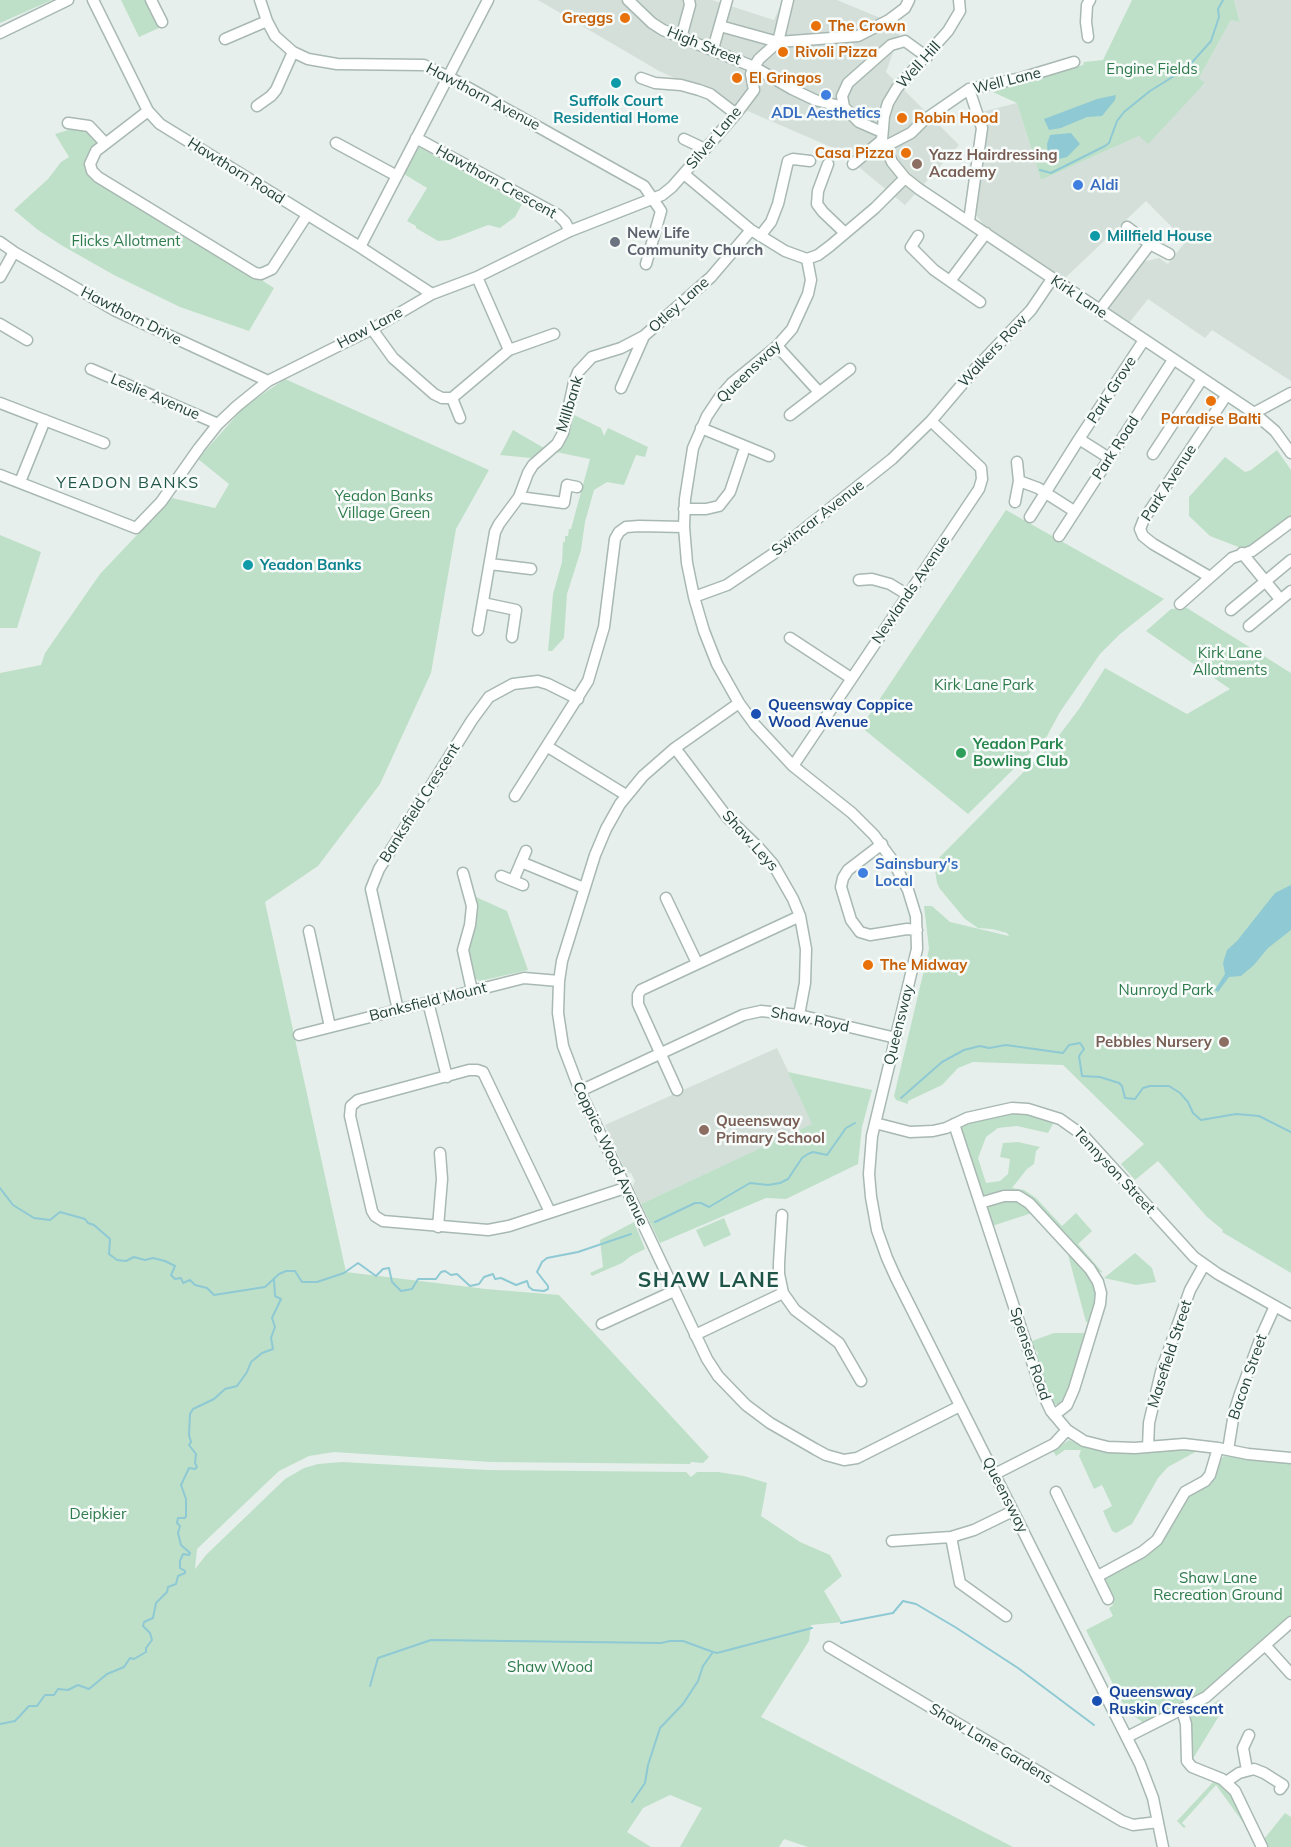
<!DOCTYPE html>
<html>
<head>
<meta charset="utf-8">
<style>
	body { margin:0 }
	canvas { display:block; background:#e6efeb }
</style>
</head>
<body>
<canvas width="1291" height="1847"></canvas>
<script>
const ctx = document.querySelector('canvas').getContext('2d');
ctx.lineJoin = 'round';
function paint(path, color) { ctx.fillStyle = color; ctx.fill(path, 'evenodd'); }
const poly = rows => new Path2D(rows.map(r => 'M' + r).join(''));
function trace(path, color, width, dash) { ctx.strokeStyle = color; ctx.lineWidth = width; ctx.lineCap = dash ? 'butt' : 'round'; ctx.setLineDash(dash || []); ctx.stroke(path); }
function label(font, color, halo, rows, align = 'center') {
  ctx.font = font + ' Mulish,sans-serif'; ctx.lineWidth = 5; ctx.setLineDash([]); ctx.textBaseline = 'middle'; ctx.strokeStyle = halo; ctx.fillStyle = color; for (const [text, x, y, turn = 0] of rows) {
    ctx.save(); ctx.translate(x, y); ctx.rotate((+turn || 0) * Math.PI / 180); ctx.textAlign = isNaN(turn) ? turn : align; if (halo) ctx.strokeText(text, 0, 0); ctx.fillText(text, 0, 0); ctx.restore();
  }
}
paint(poly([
	[538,0,712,0,774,20,783,0,837,0,902,27,886,72,959,145,905,205,838,150,759,116,659,71],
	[1234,0,1291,0,1291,381,1212,330,1205,338,1148,299,1129,323,1107,307,1143,262,1159,258,1168,264,1186,241,1146,201,1063,280,983,224,976,215,981,112,1017,103,1041,180,1139,136,1205,84,1199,78,1231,20,1240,21],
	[777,1048,813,1124,641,1204,633,1186,635,1181,631,1173,626,1172,605,1125]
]), '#d4dfda');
paint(poly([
	[0,0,52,0,0,23],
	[121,0,148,0,161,27,139,37],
	[1132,0,1234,0,1240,22,1231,20,1199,78,1205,83,1148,144,1139,136,1041,180,1017,103,986,89,1032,80,1083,65,1084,62,1103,60],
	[75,128,87,129,95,139,96,143,86,157,84,165,85,170,95,182,249,270,261,274,263,281,274,288,249,331,180,307,114,275,61,245,38,230,14,210,48,179,61,162,69,157,55,134],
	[419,147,522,204,515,217,500,228,488,225,449,240,438,241,416,228,416,226,407,221,427,188,404,174],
	[285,379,489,470,456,529,431,673,380,784,318,866,265,902,346,1272,486,1289,559,1295,709,1457,703,1463,691,1462,690,1464,490,1462,334,1452,309,1456,279,1471,197,1549,195,1569,206,1555,285,1479,304,1468,318,1464,342,1462,487,1470,686,1472,691,1477,697,1472,718,1472,744,1476,767,1483,761,1516,800,1542,830,1555,842,1576,824,1591,842,1622,811,1625,809,1641,761,1717,1013,1847,808,1847,784,1839,779,1847,680,1847,702,1808,670,1795,643,1808,627,1832,651,1847,0,1847,0,673,41,665,45,653,100,574,172,498,215,508,229,484,198,459,245,406],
	[574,415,601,428,604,436,608,428,648,447,645,457,636,455,624,485,607,482,594,490,585,522,581,550,567,594,564,638,552,651,548,651,552,607,553,594,562,562,563,542,565,542,565,536,568,536,569,529,571,529,590,459,556,452,568,435],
	[513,430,544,448,531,458,500,455],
	[1277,450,1291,470,1291,519,1251,548,1241,548,1210,536,1189,516,1189,497,1225,457,1245,472,1251,470],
	[1006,510,1164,599,1120,634,1100,654,1060,712,1047,736,968,814,861,727],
	[0,535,41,552,17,628,0,628],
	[1187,608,1291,673,1291,1273,1222,1232,1223,1230,1207,1217,1158,1161,1135,1180,1121,1164,1144,1144,1063,1065,973,1062,958,1068,942,1085,908,1101,908,1104,896,1100,894,1096,929,949,924,906,932,906,950,922,1009,936,1007,933,992,929,978,928,965,919,940,889,937,883,934,863,1057,738,1079,709,1105,668,1187,714,1230,689,1146,631,1171,609],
	[476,897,507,911,528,970,480,981,474,978,468,949,477,921],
	[788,1072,872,1090,862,1127,858,1164,786,1199,766,1198,660,1243,641,1204,812,1124],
	[1019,1111,1055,1120,1048,1133,1017,1126,998,1128,986,1137,978,1158,986,1183,1000,1181,1008,1174,1010,1159,1000,1157,1003,1143,1018,1142,1040,1147,1036,1151,1034,1164,1027,1169,1012,1188,1024,1190,1036,1198,1062,1226,1076,1213,1092,1231,1078,1244,1103,1273,1094,1269,1032,1201,982,1195,960,1130,965,1123],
	[1012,1199,1028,1206,1092,1278,1096,1296,1091,1322,1086,1322,1067,1251,1032,1213,992,1226,986,1205],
	[724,1218,731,1235,704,1247,696,1230],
	[634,1222,645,1249,631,1256,622,1263,592,1276,590,1273,603,1267,600,1240],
	[1135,1253,1152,1268,1156,1282,1136,1285,1104,1278],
	[1054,1333,1085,1333,1067,1394,1059,1404,1052,1404,1035,1359,1038,1353,1029,1342],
	[1069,1440,1089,1449,1124,1454,1171,1450,1197,1451,1168,1467,1158,1478,1132,1524,1116,1533,1112,1531,1103,1511,1112,1506,1102,1485,1094,1489,1079,1456,1081,1450,1065,1450,1056,1456,1053,1451],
	[1224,1456,1291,1464,1291,1617,1202,1696,1145,1724,1126,1710,1086,1630,1113,1616,1109,1608,1113,1605,1106,1590,1105,1575,1136,1559,1188,1495],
	[1219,1700,1225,1706,1191,1762,1188,1718],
	[1215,1780,1224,1785,1230,1792,1250,1832,1216,1785,1182,1823,1186,1827,1184,1828,1177,1821],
	[1285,1813,1291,1817,1291,1847,1266,1847,1264,1839]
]), '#bfe0c8');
paint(poly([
	[1116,95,1115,100,1102,116,1087,117,1061,128,1049,130,1044,119,1097,99],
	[1071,133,1080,144,1067,157,1055,160,1048,155,1047,144,1050,135],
	[1291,885,1291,930,1268,948,1254,965,1241,976,1229,977,1218,992,1215,990,1225,974,1223,963,1227,950,1237,941,1275,893]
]), '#8ec9d4');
trace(poly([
	[1040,170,1051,173,1105,146,1109,143,1117,121,1124,112,1150,91,1187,68,1211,41,1219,17,1218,9,1223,0],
	[901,1098,942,1062,964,1050,980,1046,989,1048,1006,1045,1063,1053,1069,1045,1080,1043,1084,1049,1079,1056,1082,1076,1100,1077,1119,1083,1122,1086,1125,1098,1135,1099,1143,1088,1150,1086,1169,1086,1180,1093,1188,1102,1193,1113,1201,1120,1236,1114,1259,1116,1291,1132],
	[0,1188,13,1205,34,1218,50,1220,60,1212,85,1219,88,1223,94,1225,110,1239,109,1254,117,1260,126,1261,134,1257,145,1260,153,1258,165,1261,175,1266,171,1275,175,1279,181,1278,183,1283,190,1280,195,1285,207,1288,214,1295,265,1287,279,1274,286,1271,295,1271,302,1282,317,1282,344,1273,358,1263,376,1276,383,1269,389,1268,392,1282,401,1291,412,1289,418,1279,436,1279,441,1272,445,1271,451,1275,457,1274,470,1286,479,1284,484,1277,493,1274,495,1279,501,1278,516,1285,527,1281,529,1287,533,1290,544,1291,548,1289,548,1286,537,1272,542,1262,547,1258,578,1252,631,1234],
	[655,1222,695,1203,701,1203,709,1207,750,1183,768,1185,780,1183,788,1179,802,1158,808,1154,813,1152,827,1155,846,1128,855,1123],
	[841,1623,893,1613,903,1601,916,1604,955,1627,1018,1668,1094,1725],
	[370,1686,378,1658,431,1640,661,1643,670,1641,683,1641,713,1652],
	[0,1724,15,1721,29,1706,37,1706,45,1695,54,1695,58,1689,68,1690,78,1685,89,1689,107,1674,124,1667,130,1658,134,1659,146,1652,146,1648,152,1640,150,1633,143,1626,144,1622,153,1618,156,1603,167,1592,168,1587,176,1584,178,1576,185,1573,185,1571,180,1568,180,1561,183,1554,189,1555,190,1553,181,1545,178,1533,180,1526,177,1523,178,1518,185,1518,186,1516,186,1499,181,1485,189,1468,195,1469,197,1467,195,1463,196,1454,189,1445,191,1442,189,1435,190,1414,193,1409,214,1399,225,1389,237,1386,247,1372,251,1362,262,1353,273,1349,271,1338,275,1327,272,1318,281,1299,275,1296,274,1280],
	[632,1802,645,1783,648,1765,660,1728,683,1704,698,1681,703,1666,713,1652,717,1653,812,1628]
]), '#8ec9d4', 2);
const minor = poly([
	[93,0,148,111,160,124,360,247,432,294],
	[151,0,162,22],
	[260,0,267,21,275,36,293,52,308,59,337,64,424,65,449,77,644,186,661,211,646,264],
	[628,0,652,23,663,30,754,67,792,89,815,100,844,107,859,122,882,132],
	[959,0,960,11,948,31,897,88,888,103,884,116,882,140,892,162,905,178,919,189,1254,413,1275,431,1291,453],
	[720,26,778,42,788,0],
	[0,33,68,0],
	[1088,37,1086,22,1087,5,1090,0],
	[681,38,690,5,689,0],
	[225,39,267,21],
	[713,49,727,0],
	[641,78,655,83,681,85,699,90,710,94,736,114],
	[969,89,982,128,969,221],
	[257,106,271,96,276,90,293,52],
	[844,107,842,96,848,83,891,45,905,41,927,57],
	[148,111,96,151,90,164,92,171,98,177,255,273,261,274,272,269,307,215],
	[68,123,89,126,105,143],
	[416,138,558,215,565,222,570,231],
	[684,139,705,149],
	[336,143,397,176],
	[884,147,911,133,924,120,969,89,1021,78,1074,62],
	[828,164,818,191,817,204,823,212,845,233],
	[853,164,882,140],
	[684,174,751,230,785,251,807,259,818,255,830,246,875,208,905,178],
	[1127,227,1150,244,1169,254],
	[760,236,771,222,778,204,788,161,793,159,810,161],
	[918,236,911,247,934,270,980,302],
	[0,242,14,252,114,310,268,381],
	[360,247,488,0],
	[807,259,811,280,808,294,792,329,777,346,732,383,719,398,707,416,693,448,685,499,684,527,687,563,694,597,704,631,717,664,739,703,755,725,793,766,852,813,874,835,893,861,908,890,916,916,917,949,872,1136,869,1174,871,1197,877,1230,887,1258,896,1278,1140,1764,1153,1798,1163,1847],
	[0,277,14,252],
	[950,281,986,233],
	[1099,311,1150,244],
	[0,324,27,340],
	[372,329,393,358,434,394,442,398,452,398,509,350,477,277],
	[777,346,819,392],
	[509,350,554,334],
	[91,369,218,424],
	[621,388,644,336,711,277,751,230],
	[452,398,460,418],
	[0,403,104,443],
	[1254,413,1291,393],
	[790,415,850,369],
	[701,428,769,456],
	[1153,454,1202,379],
	[1109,458,1079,439,1144,340],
	[1017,462,1019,481,1038,488,1074,511],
	[0,475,136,528,161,502,199,448,218,424,237,406,268,381,372,329,432,294,477,277,570,231,662,195,672,187,736,114,754,90,751,74,754,67,759,59,778,42,858,36,889,20,905,8,909,0],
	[20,482,45,420],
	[519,497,564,503,567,485,577,487],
	[1015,502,1019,481],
	[684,509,706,509,719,506,730,492,743,453],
	[1030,517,1079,439],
	[1059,536,1173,360],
	[1242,553,1280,599],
	[490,564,531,569],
	[1210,577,1153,544,1143,536,1140,529,1144,519,1226,396],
	[859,580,872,579,890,584,908,595],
	[694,597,727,585,773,554,892,459,931,421,976,368,1031,310,1052,279],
	[483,603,516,610,512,637],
	[1180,604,1232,558,1252,551,1291,522],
	[1231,610,1291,560],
	[1249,626,1291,591],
	[478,630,495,532,499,524,519,497,528,473,533,465,557,444,563,433,574,382,578,372,592,357,621,348,644,336],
	[790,638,851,678],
	[739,703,675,748,643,776,620,804,606,829,595,855,562,961,559,981,558,1013,563,1046,580,1091,707,1359,718,1376,746,1405,770,1423,815,1449,826,1455,844,1460,857,1458,960,1406],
	[548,747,626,795],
	[675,748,727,817,759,848,773,864,793,899,800,916,806,949,805,983,799,1015],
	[793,766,979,489,982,479,981,468,931,421],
	[515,796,588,681,604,627,615,539,619,532,626,527,639,526,684,527],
	[882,844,848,870,843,878,841,887,851,920,860,932,870,935,907,929,917,930],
	[521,862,584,888],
	[463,873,472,906,470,925,463,950,472,991],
	[501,876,523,885],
	[513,881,526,851],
	[666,898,697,963],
	[309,931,330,1027],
	[428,1002,447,1077],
	[398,1010,371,889,379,869,472,720,489,697,513,684,538,681,548,684,578,699],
	[299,1035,524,978,559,981],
	[677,1090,638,1004,638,995,641,990,800,916],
	[580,1091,743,1015,761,1011,799,1015,896,1038],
	[875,1123,910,1132,933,1131,946,1128,967,1118,1012,1108,1028,1109,1060,1119,1084,1136,1194,1257,1218,1274,1291,1315],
	[954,1124,1042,1392,1051,1411,1067,1430,1084,1441,1108,1447,1135,1448,1184,1444,1218,1448,1248,1454,1291,1458],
	[980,1203,1004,1196,1018,1196,1029,1203,1090,1269,1098,1282,1101,1293,1100,1304,1074,1389,1067,1405,1054,1415],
	[550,1212,483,1072,477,1070,469,1070,358,1100,351,1106,350,1116,372,1211,375,1216,383,1221,488,1230,509,1226,625,1188],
	[782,1215,779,1263,779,1274,783,1293,795,1310,839,1343,861,1381],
	[438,1227,442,1179,440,1153],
	[602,1324,674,1291],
	[695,1335,783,1293],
	[1148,1447,1149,1423,1161,1372,1190,1290,1204,1265],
	[1228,1450,1234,1413,1240,1394,1261,1337,1275,1306],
	[995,1474,1054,1444,1067,1430],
	[1056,1492,1108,1599],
	[951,1537,960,1583,1006,1616],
	[892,1541,951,1537,974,1530,1013,1511],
	[1098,1576,1142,1552,1157,1540,1185,1492,1205,1481,1210,1475,1218,1448],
	[1265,1645,1291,1674],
	[829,1647,1122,1821,1133,1825,1158,1822],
	[1182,1710,1186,1724,1187,1761,1192,1767,1222,1779,1235,1791,1262,1847],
	[1127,1737,1206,1697,1291,1622],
	[1247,1770,1243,1748,1249,1735],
	[1226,1782,1239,1773,1254,1769,1264,1773,1283,1785,1280,1789]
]);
trace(minor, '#a8b8b2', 13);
trace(minor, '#fff', 10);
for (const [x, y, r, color] of [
	[625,18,6,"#e8710a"],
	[816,26,6,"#e8710a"],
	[783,52,6,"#e8710a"],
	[737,78,6,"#e8710a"],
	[616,83,6,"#0f9aa8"],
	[826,95,6,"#3f7fe0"],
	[902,118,6,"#e8710a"],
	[906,153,6,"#e8710a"],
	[917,164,6,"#8d6e63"],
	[1078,185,6,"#3f7fe0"],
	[1095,236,6,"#0f9aa8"],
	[615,242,6,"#6b7280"],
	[1211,401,6,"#e8710a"],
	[248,565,6,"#0f9aa8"],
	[756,714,6,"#1a4fb4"],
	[961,753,6,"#2e9e5b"],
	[863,873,6,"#3f7fe0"],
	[868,965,6,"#e8710a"],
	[1224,1042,6,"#8d6e63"],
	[704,1130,6,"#8d6e63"],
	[1097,1701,6,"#1a4fb4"]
]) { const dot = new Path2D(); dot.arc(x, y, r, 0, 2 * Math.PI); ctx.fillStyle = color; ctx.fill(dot); trace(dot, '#f7fbf9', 2); }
label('bold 15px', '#c56008', '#f7fbf9', [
	["Greggs",613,18,"right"],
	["The Crown",828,26],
	["Rivoli Pizza",795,52],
	["El Gringos",749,78],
	["Robin Hood",914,118],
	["Casa Pizza",894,153,"right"],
	["Paradise Balti",1211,419,"center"],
	["The Midway",880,965]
], 'left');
label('15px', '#24423a', '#f7fbf9', [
	["High Street",704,46,22],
	["Well Hill",919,65,-48],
	["Well Lane",1007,81,-14],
	["Hawthorn Avenue",483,97,28],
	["Silver Lane",714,138,-50],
	["Hawthorn Road",236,171,32],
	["Hawthorn Crescent",496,182,29],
	["Kirk Lane",1079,297,34],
	["Otley Lane",679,305,-42],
	["Hawthorn Drive",131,316,27],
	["Haw Lane",370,328,-28],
	["Walkers Row",993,351,-47],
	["Queensway",749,372,-44],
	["Park Grove",1112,390,-57],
	["Leslie Avenue",155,397,23],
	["Millbank",570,404,-73],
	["Park Road",1116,448,-57],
	["Park Avenue",1169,483,-57],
	["Swincar Avenue",818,518,-38],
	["Newlands Avenue",911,590,-56],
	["Banksfield Crescent",420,803,-58],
	["Shaw Leys",750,841,48],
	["Banksfield Mount",428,1002,-14],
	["Shaw Royd",810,1020,11],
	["Queensway",899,1025,-76],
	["Coppice Wood Avenue",610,1154,65],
	["Tennyson Street",1114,1171,47],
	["Spenser Road",1030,1354,71],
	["Masefield Street",1170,1354,-72],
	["Bacon Street",1248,1377,-71],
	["Queensway",1005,1495,63],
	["Shaw Lane Gardens",991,1744,31]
]);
label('15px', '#2d7a4b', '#f7fbf9', [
	["Engine Fields",1152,69],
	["Flicks Allotment",126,241],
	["Yeadon Banks",384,496],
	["Village Green",384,513],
	["Kirk Lane",1230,653],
	["Allotments",1230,670],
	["Kirk Lane Park",984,685],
	["Nunroyd Park",1166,990],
	["Deipkier",98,1514],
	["Shaw Lane",1218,1578],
	["Recreation Ground",1218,1595],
	["Shaw Wood",550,1667]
]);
label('bold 15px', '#0d838f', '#f7fbf9', [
	["Suffolk Court",616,101,"center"],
	["Residential Home",616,118,"center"],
	["Millfield House",1107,236],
	["Yeadon Banks",260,565]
], 'left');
label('bold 15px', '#366cbe', '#f7fbf9', [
	["ADL Aesthetics",826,113,"center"],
	["Aldi",1090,185],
	["Sainsbury's",875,864],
	["Local",875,881]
], 'left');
label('bold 15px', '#785e54', '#f7fbf9', [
	["Yazz Hairdressing",929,155],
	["Academy",929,172],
	["Pebbles Nursery",1212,1042,"right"],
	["Queensway",716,1121],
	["Primary School",716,1138]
], 'left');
label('bold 15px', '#5b616d', '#f7fbf9', [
	["New Life",627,233],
	["Community Church",627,250]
], 'left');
label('bold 15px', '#164399', '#f7fbf9', [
	["Queensway Coppice",768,705],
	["Wood Avenue",768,722],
	["Queensway",1109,1692],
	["Ruskin Crescent",1109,1709]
], 'left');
label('bold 15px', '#27864d', '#f7fbf9', [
	["Yeadon Park",973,744],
	["Bowling Club",973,761]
], 'left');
ctx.letterSpacing = '1.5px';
label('16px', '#1f5548', '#f7fbf9', [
	["YEADON BANKS",128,483]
]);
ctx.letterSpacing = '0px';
ctx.letterSpacing = '1.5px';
label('bold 21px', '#1f5548', '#f7fbf9', [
	["SHAW LANE",709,1281]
]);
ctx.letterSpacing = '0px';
</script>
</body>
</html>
